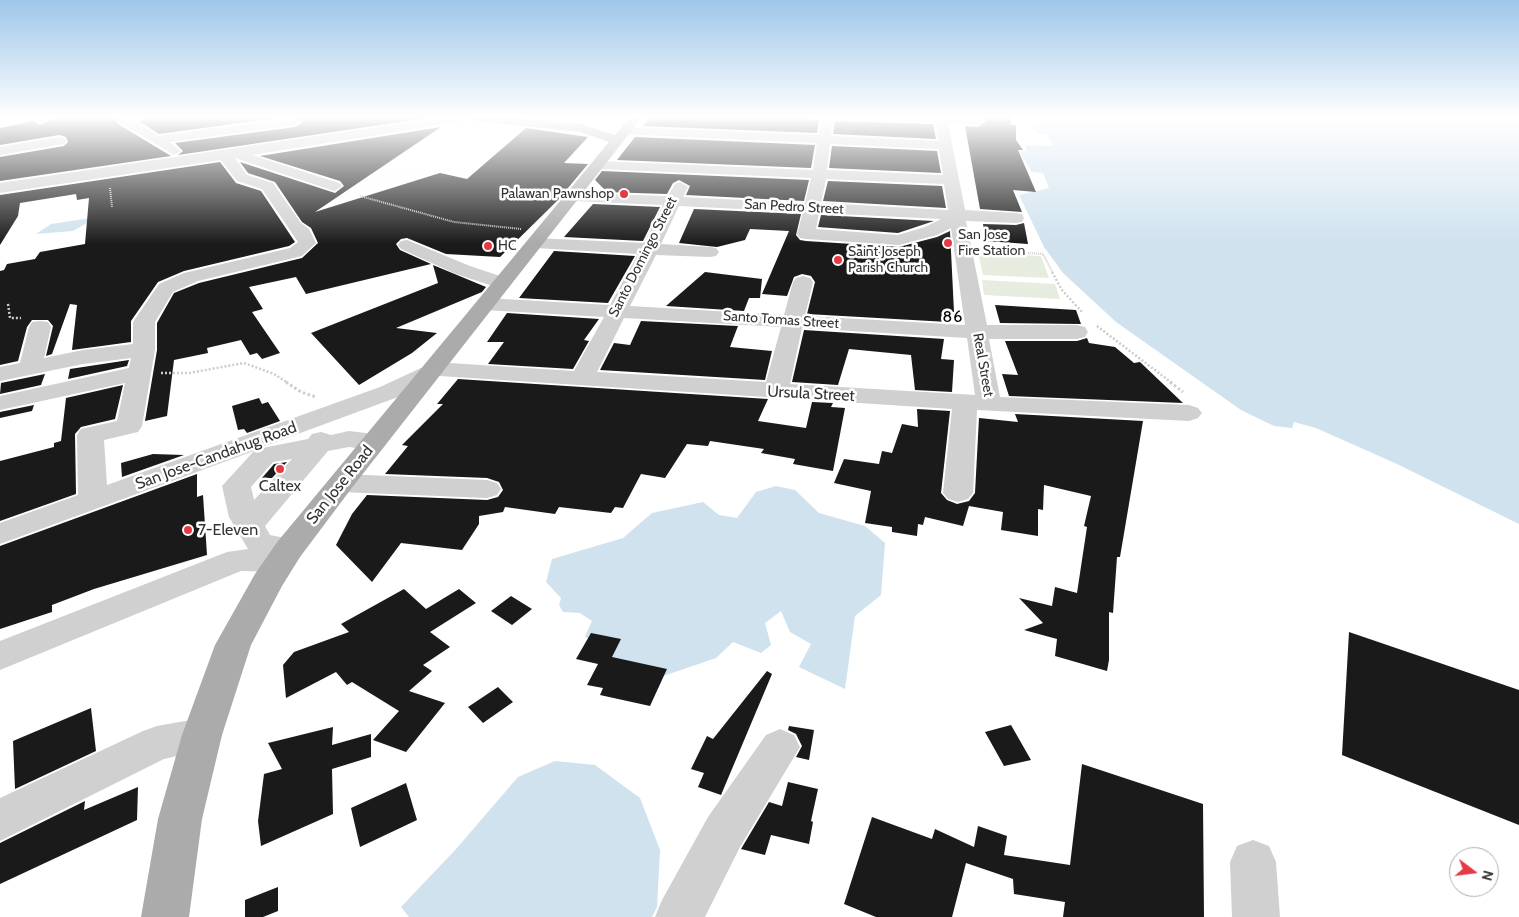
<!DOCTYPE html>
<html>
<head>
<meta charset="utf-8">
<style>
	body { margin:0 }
	#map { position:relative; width:1519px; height:917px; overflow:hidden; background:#fff; font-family:Cabin,sans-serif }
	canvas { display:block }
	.north { position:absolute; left:1449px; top:847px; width:50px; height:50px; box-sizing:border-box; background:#fff; border:1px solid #adadad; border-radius:50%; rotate:105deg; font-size:14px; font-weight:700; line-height:20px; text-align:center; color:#333 }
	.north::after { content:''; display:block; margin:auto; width:18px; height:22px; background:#e63946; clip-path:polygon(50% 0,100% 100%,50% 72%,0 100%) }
</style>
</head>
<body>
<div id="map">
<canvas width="1519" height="917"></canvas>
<div class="north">N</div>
</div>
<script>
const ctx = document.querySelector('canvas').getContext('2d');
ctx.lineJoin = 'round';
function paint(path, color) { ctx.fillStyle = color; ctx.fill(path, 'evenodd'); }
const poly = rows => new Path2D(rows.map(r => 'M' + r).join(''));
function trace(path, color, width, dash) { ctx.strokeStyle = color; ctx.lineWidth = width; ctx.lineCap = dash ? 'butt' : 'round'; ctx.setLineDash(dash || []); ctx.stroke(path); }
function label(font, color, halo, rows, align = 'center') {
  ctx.font = font + ' Cabin,sans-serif'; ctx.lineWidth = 5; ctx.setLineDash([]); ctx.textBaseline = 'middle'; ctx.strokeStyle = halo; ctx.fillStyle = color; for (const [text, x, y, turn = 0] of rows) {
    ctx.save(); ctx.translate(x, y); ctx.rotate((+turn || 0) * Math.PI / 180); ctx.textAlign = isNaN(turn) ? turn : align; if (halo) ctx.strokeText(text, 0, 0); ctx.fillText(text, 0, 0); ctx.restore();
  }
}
paint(poly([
	[978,253,1041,256,1049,278,983,275],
	[982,280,1055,284,1060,299,984,295]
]), '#e6ecdf');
paint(poly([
	[1025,116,1519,116,1519,524,1397,464,1316,428,1294,422,1292,428,1274,426,1241,410,1116,322,1063,273,1044,247,1019,195,1049,188,1043,173,1032,172,1019,151,1027,151,1025,145,1053,146,1047,134,1038,134,1030,125,1036,125,1034,119,1027,119],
	[97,217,73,231,36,234,51,224],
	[776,486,795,490,819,513,865,526,885,543,881,595,855,616,845,689,799,667,811,644,790,632,781,611,765,623,771,645,761,653,733,642,716,658,634,686,585,636,592,621,580,613,563,612,559,605,561,598,546,582,552,559,623,538,652,513,703,502,719,515,737,518,756,492],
	[555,761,595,765,640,798,660,850,657,907,652,917,409,917,401,907,457,848,518,777]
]), '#cfe2ee');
paint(poly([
	[60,116,117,116,115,120,118,124,171,156,0,181,0,157,64,146,68,142,66,137,59,135,0,145,0,128,33,121,40,125],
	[146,116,292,116,159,134,139,121,144,120],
	[296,116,441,116,178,155,183,151,175,143,295,127,303,122],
	[651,116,804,116,802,119,819,120,817,133,643,126],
	[975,116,1011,116,1011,125,1016,125,1016,140,1023,150,1018,150,1036,192,1013,190,1022,212,980,209,965,126,978,127,986,121,982,116],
	[835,121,933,124,936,139,833,134],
	[441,127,315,212,440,173,467,179,526,128,588,137,564,163,588,164,558,200,500,257,446,254,407,238,401,239,396,244,400,250,431,264,306,294,296,277,249,287,263,309,252,312,280,353,262,359,257,353,250,355,241,340,207,348,208,353,174,360,167,416,145,421,157,350,157,323,174,293,199,283,302,258,318,243,311,228,302,222,275,182,248,173,240,162,335,193,344,186,340,181,260,156],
	[635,137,815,145,811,168,617,160],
	[832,146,937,151,941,173,829,168],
	[220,162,236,183,261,191,295,242,289,246,184,271,158,282,131,321,131,342,72,350,77,305,70,304,52,354,46,356,53,326,48,320,32,320,27,327,18,361,0,365,0,271,4,270,7,264,35,259,40,252,85,244,89,198,77,200,76,194,20,203,18,216,0,245,0,195],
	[602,171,809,180,804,201,686,195,690,186,679,180,673,183,667,194,603,192,605,190,595,180],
	[828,181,942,186,946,208,823,201],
	[593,204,660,207,643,241,564,237],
	[694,209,801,214,796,235,800,240,806,241,899,247,937,237,950,231,954,312,950,312,948,322,807,314,815,282,811,276,802,274,794,277,787,296,762,294,789,231,750,229,745,240,717,247,679,243],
	[821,215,934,221,898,233,818,227],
	[1024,223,1028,244,986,241,983,224,1016,225],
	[554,251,635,256,608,303,519,298],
	[433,265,486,287,482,292,396,328,437,333,412,353,359,385,311,333,438,283],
	[705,272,762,279,760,298,749,298,744,311,666,306],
	[995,305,1076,310,1081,324,1000,323],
	[507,313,599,319,584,340,589,341,573,369,488,364,504,342,487,342],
	[641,321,738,326,730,347,772,351,765,380,600,370,614,343,630,345],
	[804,330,944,339,941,359,954,360,952,392,915,390,911,355,849,349,838,385,792,382],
	[1087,338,1089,343,1115,347,1134,363,1140,362,1183,403,1009,396,1002,374,1018,375,1005,341,1077,341],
	[129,360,127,366,68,379,70,369],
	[45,374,41,385,0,394,1,383],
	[458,379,768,399,758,421,806,428,812,402,833,403,831,407,845,408,833,471,793,464,795,459,761,453,764,449,710,441,708,446,687,444,665,478,641,474,623,508,615,507,611,513,559,507,555,514,505,507,503,512,479,516,479,524,462,550,401,543,372,582,336,545,352,514,367,495,487,500,498,497,503,490,499,482,487,478,385,474,408,446,402,445,443,404,437,404],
	[123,385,115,419,81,427,75,434,76,494,0,521,0,461,54,447,54,443,61,441,66,398],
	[259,398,262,404,268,402,280,421,247,433,244,429,238,430,232,406],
	[34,405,32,411,0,418,0,412],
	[917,409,950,411,941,493,947,500,957,504,969,501,975,493,979,418,1018,422,1015,414,1143,421,1120,557,1117,557,1113,613,1109,612,1109,660,1107,671,1055,656,1057,639,1024,630,1043,623,1019,598,1052,606,1055,587,1077,593,1087,527,1084,526,1091,496,1044,485,1043,510,1038,509,1038,536,1001,530,1003,512,969,506,963,526,925,517,923,525,918,524,917,536,892,532,892,527,865,523,871,491,834,483,844,459,879,464,882,451,892,453,902,424,918,427],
	[153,454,184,455,122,477,121,463],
	[287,462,272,478,262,478,274,464],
	[197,474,197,497,203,495,207,555,94,589,52,605,52,612,0,629,0,546],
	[404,589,426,609,459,589,476,603,430,632,450,647,423,665,432,671,409,691,445,703,406,752,373,740,399,711,352,682,347,685,336,672,286,698,283,665,294,652,349,632,341,624],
	[511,596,532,609,512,625,491,611],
	[1349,632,1519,690,1519,825,1342,755],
	[591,633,621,639,612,657,667,669,650,706,600,695,603,688,587,685,598,664,576,659],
	[767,671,772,674,721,795,698,787,704,773,691,769,707,736,713,739],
	[498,687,513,702,483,723,468,707],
	[91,708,96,751,15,789,13,741],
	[1011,725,1031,760,1004,766,985,732],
	[789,726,814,730,809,760,796,757,802,746,796,734,788,730],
	[333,727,332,745,371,734,371,757,332,769,333,814,261,846,258,821,264,774,282,769,268,743],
	[1082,764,1203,804,1204,917,1063,917,1065,902,1014,894,1013,879,966,863,952,917,876,917,844,904,872,817,932,839,935,829,974,847,978,826,1007,836,1004,855,1070,865],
	[788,782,818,789,811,821,813,822,809,844,771,835,765,855,741,849,769,802,782,806],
	[406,783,417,820,360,847,351,808],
	[138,787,137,820,0,884,0,843,85,801,84,810],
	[278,887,278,911,263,917,245,917,245,900]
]), '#1a1a1a');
trace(poly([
	[110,188,112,207],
	[360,196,454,222,521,229],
	[982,250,1043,254,1053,273]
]), '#cdcdcd', 2, [1, 1]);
trace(poly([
	[1052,272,1062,290,1083,313],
	[8,304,10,318,21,318],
	[1097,326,1172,383],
	[161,373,189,373,244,363,274,374,288,383]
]), '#cdcdcd', 2.5, [2, 2]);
trace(poly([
	[286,382,301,392,316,397],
	[1170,382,1183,392]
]), '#cdcdcd', 3, [2.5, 2.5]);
paint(poly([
	[35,116,56,116,39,123,33,119,35,116],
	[119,116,144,116,142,119,134,120,159,136,295,117,301,121,295,125,170,142,181,151,174,155,119,122,117,119,119,116],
	[451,116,476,116,470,120,252,155,339,183,342,186,334,191,235,158,247,175,273,183,301,223,309,229,316,243,302,256,198,281,173,292,155,322,155,350,142,426,138,432,104,440,107,485,380,387,434,362,574,371,604,317,485,310,478,308,475,304,478,300,485,298,610,305,638,254,535,248,529,247,526,243,529,239,535,238,644,243,663,205,573,201,567,199,565,196,567,193,668,196,675,184,680,182,688,187,683,197,805,203,811,178,598,169,591,165,598,161,813,170,817,143,620,134,619,131,625,127,819,135,822,116,958,116,982,118,984,121,978,125,948,123,965,210,1016,213,1022,214,1024,218,1022,222,1016,223,966,221,987,325,1077,325,1085,327,1088,332,1085,337,1077,339,989,339,1000,397,1189,405,1198,408,1202,413,1198,418,1189,421,977,410,973,493,968,499,958,502,948,499,943,493,952,409,439,376,398,397,257,449,308,439,312,434,321,432,331,435,349,431,374,434,383,436,387,442,383,448,374,450,349,447,328,451,265,526,270,535,300,541,305,549,300,557,295,558,297,561,292,569,281,572,241,571,0,670,0,641,227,552,248,549,229,517,222,486,254,451,0,544,0,523,78,495,77,435,81,429,117,421,125,383,0,410,0,396,129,368,131,358,83,364,0,381,0,367,20,363,29,327,32,322,40,321,48,322,51,327,44,358,83,350,133,344,133,322,159,284,184,273,290,248,298,242,262,189,237,181,221,160,0,193,0,183,451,116],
	[834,119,935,122,938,141,831,136,834,119],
	[830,144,939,149,943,175,827,170,830,144],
	[826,179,944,184,948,210,821,203,826,179],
	[679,206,803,212,797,234,800,238,806,239,899,245,937,235,951,228,965,325,805,316,813,282,810,278,803,276,796,278,793,282,784,315,630,306,656,255,710,257,716,256,719,252,716,248,710,247,661,244,679,206],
	[819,213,941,219,925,227,898,235,816,229,819,213],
	[624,318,781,327,766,382,597,372,624,318],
	[802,328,967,338,975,395,790,384,802,328],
	[292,459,254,500,251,487,273,462,292,459],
	[59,137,64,138,66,141,64,144,0,155,0,147,59,137],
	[407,240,470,266,509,279,512,283,509,287,502,289,456,274,401,249,398,245,401,241,407,240],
	[341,474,487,480,497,483,501,489,497,495,487,498,341,492,331,489,327,483,331,477,341,474],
	[202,718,216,723,222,735,216,747,164,759,0,841,0,798,143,731,157,726,202,718],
	[780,729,794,735,800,747,740,847,705,917,655,917,662,900,708,817,766,735,780,729],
	[1253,840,1269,846,1276,862,1280,917,1232,917,1230,862,1237,846,1253,840]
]), '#d0d0d0');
paint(poly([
	[463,116,499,116,581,124,615,135,631,116,643,116,351,489,300,557,282,586,251,645,222,735,202,819,189,917,141,917,158,819,182,735,215,645,255,574,278,541,609,142,580,132,469,120,463,116]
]), '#ababab');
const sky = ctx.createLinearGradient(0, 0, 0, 244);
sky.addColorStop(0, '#9ec6ea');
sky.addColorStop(0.48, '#fff');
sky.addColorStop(1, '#ffffff00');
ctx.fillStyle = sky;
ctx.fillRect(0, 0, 1519, 244);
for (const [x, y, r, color] of [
	[624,194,5,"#e63946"],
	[948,243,5,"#e63946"],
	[488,246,5,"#e63946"],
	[838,260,5,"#e63946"],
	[280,469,5,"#e63946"],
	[188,530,5,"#e63946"]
]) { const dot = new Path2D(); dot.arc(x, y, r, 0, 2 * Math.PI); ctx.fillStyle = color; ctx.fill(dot); trace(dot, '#fff', 2); }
label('14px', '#333', '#fff', [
	["Palawan Pawnshop",614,194,"right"],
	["San Jose",958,235],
	["Fire Station",958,251],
	["HC",498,246],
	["Saint Joseph",848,252],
	["Parish Church",848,268]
], 'left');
label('14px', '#333', '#fff', [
	["San Pedro Street",794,207,3],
	["Santo Domingo Street",643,257,-63],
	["Santo Tomas Street",781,320,4],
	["Real Street",983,365,80]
]);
ctx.letterSpacing = '1px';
label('16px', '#000', '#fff', [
	["86",953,317]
]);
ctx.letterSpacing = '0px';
label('16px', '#333', '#fff', [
	["Ursula Street",811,394,3],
	["San Jose-Candahug Road",216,456,-20],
	["San Jose Road",340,485,-51]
]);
label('16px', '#333', '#fff', [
	["Caltex",280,486],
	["7-Eleven",198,530,"left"]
]);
</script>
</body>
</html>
